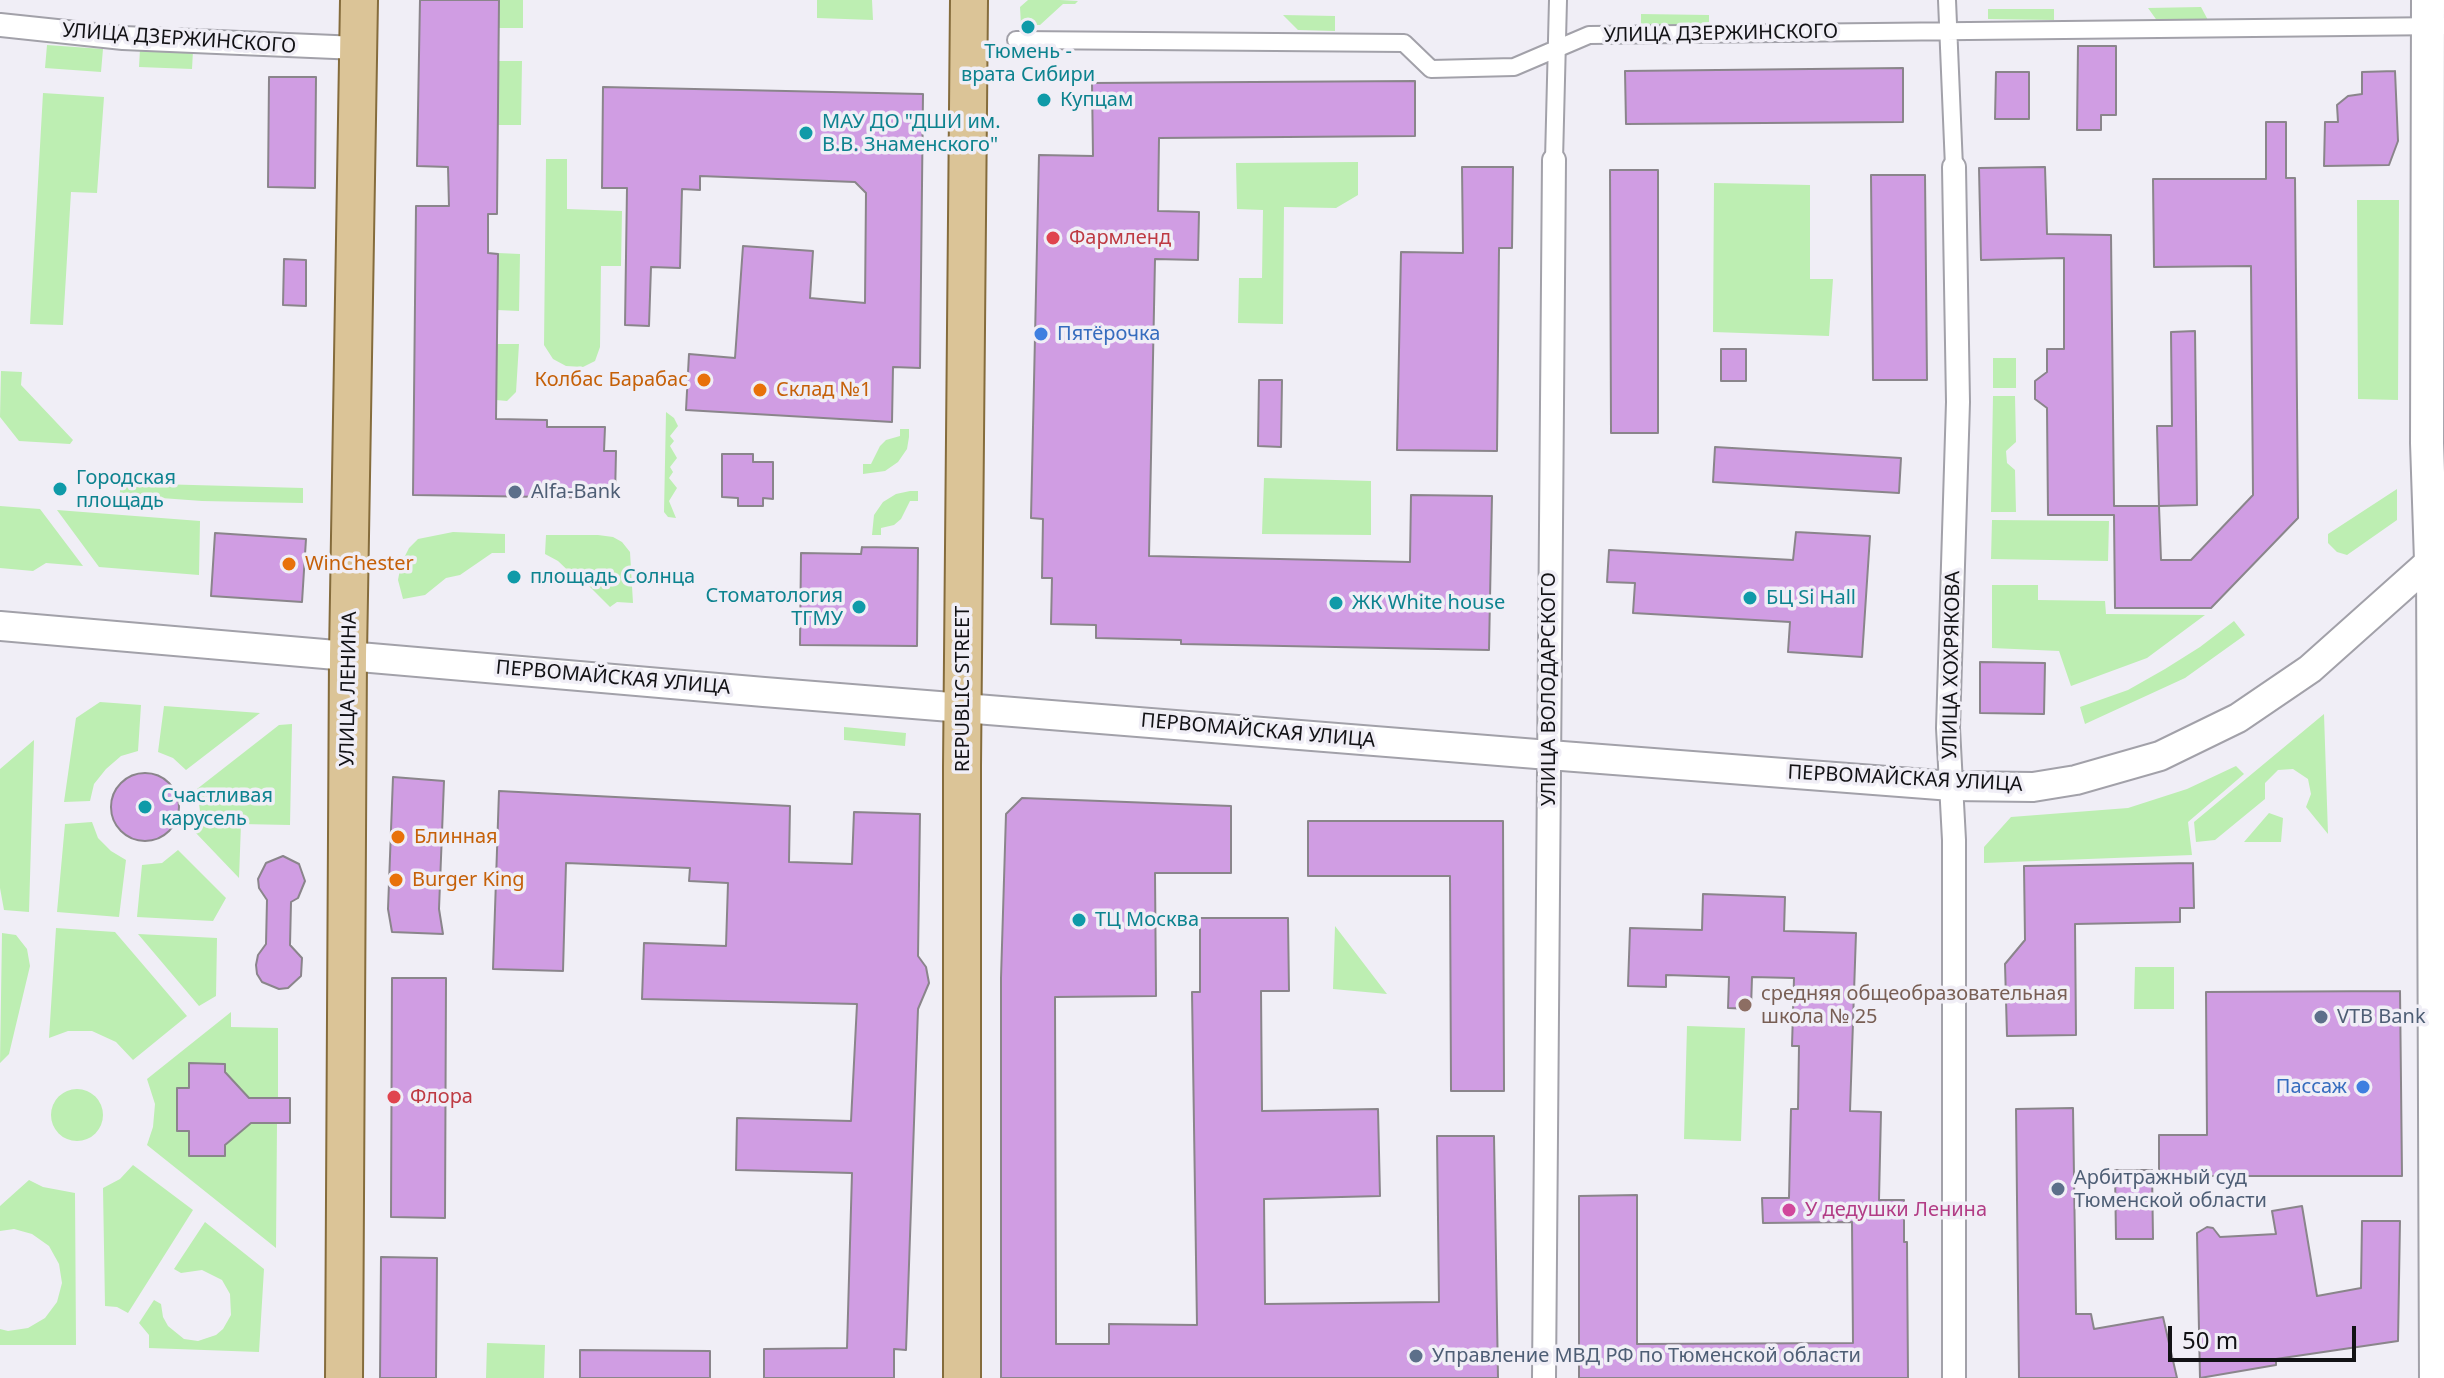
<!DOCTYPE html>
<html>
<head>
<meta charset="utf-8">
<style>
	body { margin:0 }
	#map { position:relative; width:2444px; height:1378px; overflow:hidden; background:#f0eef6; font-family:"Noto Sans",sans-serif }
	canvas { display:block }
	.scale { position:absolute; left:2168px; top:1326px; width:188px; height:36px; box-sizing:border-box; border:4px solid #121215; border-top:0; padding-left:10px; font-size:24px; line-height:28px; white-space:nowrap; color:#121215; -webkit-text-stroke:6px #f0eef6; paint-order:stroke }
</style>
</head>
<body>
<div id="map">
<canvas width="2444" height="1378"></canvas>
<div class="scale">50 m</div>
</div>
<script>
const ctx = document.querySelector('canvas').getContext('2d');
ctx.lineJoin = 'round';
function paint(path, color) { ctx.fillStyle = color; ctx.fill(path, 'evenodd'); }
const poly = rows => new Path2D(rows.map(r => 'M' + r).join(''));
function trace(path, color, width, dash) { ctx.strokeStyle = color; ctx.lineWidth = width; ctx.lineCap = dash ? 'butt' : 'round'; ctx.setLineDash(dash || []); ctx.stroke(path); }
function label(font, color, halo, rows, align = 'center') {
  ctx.font = font + ' "Noto Sans",sans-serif'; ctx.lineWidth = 7; ctx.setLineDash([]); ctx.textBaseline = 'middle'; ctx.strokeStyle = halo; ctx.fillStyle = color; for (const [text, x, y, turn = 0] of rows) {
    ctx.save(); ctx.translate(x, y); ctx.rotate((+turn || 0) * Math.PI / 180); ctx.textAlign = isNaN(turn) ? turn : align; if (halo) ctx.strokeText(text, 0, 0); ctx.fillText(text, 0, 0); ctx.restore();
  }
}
paint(poly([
	[499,0,523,0,523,28,499,28],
	[817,0,872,0,873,20,817,18],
	[1028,0,1060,0,1078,1,1075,4,1063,4,1040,25,1021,25,1020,7],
	[2201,7,2209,22,2158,22,2148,8],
	[1988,9,2054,9,2054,20,1988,19],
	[1641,14,1709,15,1709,26,1641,25],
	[1283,15,1335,16,1335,31,1298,30],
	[47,45,103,49,101,72,45,68],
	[140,49,193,51,192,69,139,67],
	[498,61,522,61,521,125,498,125],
	[43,93,104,97,97,193,71,192,63,325,30,324],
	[546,159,567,159,567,209,622,211,621,266,601,266,600,347,595,361,583,367,566,366,553,359,544,345],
	[1358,162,1358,195,1336,208,1284,207,1283,324,1238,323,1239,278,1262,278,1263,210,1237,209,1236,163],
	[1714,183,1810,185,1810,279,1833,279,1829,336,1713,332],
	[2399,200,2398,400,2358,399,2357,200],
	[498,253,520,254,519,311,497,310],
	[497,344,519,344,516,392,507,401,496,400],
	[1993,358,2016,358,2016,388,1993,388],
	[1,371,22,372,21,385,73,440,70,444,19,441,0,417],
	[1993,396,2015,396,2016,442,2006,451,2007,463,2015,470,2016,512,1991,512],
	[666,412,674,418,678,426,670,436,674,441,670,446,677,458,670,467,673,472,669,478,677,488,669,501,676,518,668,517,664,512],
	[900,429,909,429,909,437,907,449,898,462,885,471,863,474,863,464,871,464,880,446,886,440,900,436],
	[1264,478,1371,481,1371,535,1262,534],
	[120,483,303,488,303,503,202,501,120,495],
	[2397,489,2397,520,2347,555,2337,552,2328,543,2328,534],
	[910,491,918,491,918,501,910,501,901,519,894,525,881,528,881,535,872,535,874,515,883,502,896,494],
	[0,506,40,509,83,566,46,563,33,571,0,568],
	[57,510,200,521,199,575,99,567],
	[1992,520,2109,521,2108,561,1991,559],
	[453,532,505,534,505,553,492,553,460,575,446,578,425,595,403,599,398,580,401,564,409,548,418,539],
	[546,535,598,535,613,537,622,542,630,552,633,603,617,602,610,607,589,586,579,581,558,561,545,554],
	[1992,585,2038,585,2038,600,2105,601,2106,614,2205,615,2147,658,2071,686,2059,651,1992,648],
	[2234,621,2245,635,2185,678,2085,724,2080,707,2128,690,2165,669,2200,647],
	[100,702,141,705,138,751,121,756,106,769,94,784,90,801,64,802,76,718],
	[164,706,260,713,186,770,173,758,158,752],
	[2324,714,2328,834,2306,807,2311,794,2308,779,2293,769,2278,770,2265,783,2265,799,2215,840,2196,842,2194,822],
	[292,724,290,825,241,824,239,878,194,831,200,811,197,789,279,725],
	[844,727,906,733,905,746,844,740],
	[34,740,29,912,4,910,0,888,0,769],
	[2236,766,2244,774,2188,822,2192,855,1984,863,1984,847,2011,817,2128,808,2187,789],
	[2269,813,2283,818,2281,842,2244,842],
	[92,822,98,838,111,851,126,860,119,917,57,912,65,824],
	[178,850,226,898,213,921,137,917,142,865,162,863],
	[1335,926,1387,994,1333,989],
	[56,928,115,932,187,1016,133,1060,116,1042,92,1031,68,1031,49,1038],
	[2,933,16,935,27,949,30,966,9,1054,0,1063],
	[138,934,217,938,216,996,199,1006],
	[2135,967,2174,967,2174,1009,2134,1009],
	[231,1012,231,1027,278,1028,278,1097,290,1098,290,1123,277,1124,276,1248,147,1145,153,1127,155,1104,147,1079],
	[1687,1026,1745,1028,1741,1141,1684,1139],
	'51 1115a26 26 0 1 1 52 0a26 26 0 1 1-52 0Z',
	[133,1165,193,1210,128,1313,117,1307,105,1306,103,1188,120,1179],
	[29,1180,43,1187,75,1193,76,1345,0,1345,0,1329,8,1331,28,1328,45,1318,57,1302,62,1283,59,1264,49,1246,32,1234,14,1229,0,1231,0,1206],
	[205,1222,264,1269,259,1352,149,1348,149,1335,139,1323,154,1300,161,1304,163,1317,168,1326,184,1339,198,1341,216,1335,223,1329,231,1315,230,1294,222,1280,202,1270,181,1273,174,1269],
	[487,1343,545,1345,544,1378,486,1378]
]), '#bdeeb2');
const building = poly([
	[420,0,499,0,497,214,488,214,488,253,498,254,496,419,547,420,547,427,605,427,604,451,616,451,615,498,413,495,416,206,449,206,448,167,417,166,420,0],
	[2078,46,2116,46,2116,115,2101,115,2101,130,2077,130,2078,46],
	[1903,68,1903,122,1626,124,1625,71,1903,68],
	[2395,71,2398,141,2389,165,2324,166,2325,122,2338,122,2337,105,2348,96,2362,94,2362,72,2395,71],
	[1996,72,2029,72,2029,119,1995,119,1996,72],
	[269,77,316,77,315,188,268,187,269,77],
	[1415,81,1415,136,1159,138,1158,211,1199,212,1198,260,1155,259,1149,556,1410,562,1411,495,1492,496,1489,650,1181,644,1181,640,1096,638,1096,625,1051,624,1052,578,1042,578,1043,519,1031,518,1039,155,1093,156,1092,83,1415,81],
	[603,87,923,94,920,368,893,367,892,422,686,410,689,354,735,358,743,246,813,251,810,298,865,303,866,193,855,182,700,176,700,190,682,189,680,268,651,267,649,326,625,325,627,188,602,188,603,87],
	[2266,122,2286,122,2286,178,2295,178,2298,518,2211,608,2115,608,2114,515,2048,515,2047,408,2035,399,2035,381,2047,372,2047,349,2064,349,2064,258,1981,260,1979,168,2045,167,2047,234,2111,235,2114,506,2159,506,2161,560,2191,560,2253,495,2251,266,2154,267,2153,179,2266,179,2266,122],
	[1462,167,1513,167,1512,248,1499,248,1497,451,1397,450,1401,252,1463,253,1462,167],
	[1610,170,1658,170,1658,433,1611,433,1610,170],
	[1871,175,1925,175,1927,380,1873,380,1871,175],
	[284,259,306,260,306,306,283,305,284,259],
	[2195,331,2197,505,2159,506,2157,426,2172,426,2171,332,2195,331],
	[1721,349,1746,349,1746,381,1721,381,1721,349],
	[1259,380,1282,380,1281,447,1258,446,1259,380],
	[1715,447,1901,458,1899,493,1713,482,1715,447],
	[722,454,753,454,753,462,773,462,773,499,763,498,763,506,738,506,738,498,722,497,722,454],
	[1796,532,1870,536,1862,657,1788,652,1790,622,1633,613,1635,583,1607,582,1609,550,1793,560,1796,532],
	[215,533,306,539,302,602,211,596,215,533],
	[862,547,918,548,917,646,800,645,801,553,861,554,862,547],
	[1980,662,2045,663,2044,714,1980,713,1980,662],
	'111 807a34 34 0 1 1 68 0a34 34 0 1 1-68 0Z',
	[393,777,444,781,439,909,443,934,392,932,388,909,393,777],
	[499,791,790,806,789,862,852,864,854,812,920,814,918,956,926,967,929,983,918,1009,906,1350,894,1349,894,1378,764,1378,764,1349,847,1348,852,1173,736,1170,737,1118,851,1121,857,1004,642,999,644,943,726,946,728,883,689,881,690,868,566,863,563,971,493,969,499,791],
	[1022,798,1231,806,1231,873,1155,873,1156,996,1055,997,1056,1344,1109,1344,1109,1324,1197,1325,1192,992,1200,992,1200,918,1288,918,1289,991,1261,991,1262,1111,1378,1109,1380,1196,1264,1199,1265,1304,1439,1302,1437,1136,1494,1136,1498,1378,1001,1378,1001,978,1006,814,1022,798],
	[1308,821,1503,821,1504,1091,1451,1091,1450,876,1308,876,1308,821],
	[283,856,299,864,305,881,298,898,291,902,290,945,302,958,301,976,288,988,279,989,262,982,257,974,256,965,258,955,266,944,267,900,259,888,258,879,266,863,283,856],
	[2193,863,2194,908,2180,908,2180,922,2075,924,2076,1035,2007,1036,2005,964,2025,940,2024,866,2193,863],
	[1703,894,1785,897,1784,931,1856,933,1850,1111,1881,1112,1879,1200,1904,1200,1904,1242,1907,1242,1908,1378,1579,1378,1579,1196,1637,1195,1637,1344,1853,1343,1852,1222,1763,1223,1762,1198,1789,1198,1791,1109,1798,1109,1799,1046,1792,1046,1794,978,1752,977,1751,1009,1728,1008,1729,977,1666,975,1666,987,1628,986,1630,928,1702,930,1703,894],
	[392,978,446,978,445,1218,391,1217,392,978],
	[2400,991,2402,1176,2159,1176,2159,1135,2207,1135,2206,992,2400,991],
	[189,1063,225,1064,225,1072,249,1098,290,1098,290,1123,251,1123,225,1145,225,1156,189,1156,189,1131,177,1131,177,1088,189,1088,189,1063],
	[2073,1108,2076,1314,2091,1314,2094,1329,2163,1317,2177,1378,2019,1378,2016,1109,2073,1108],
	[2115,1170,2152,1170,2153,1239,2116,1239,2115,1170],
	[2302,1206,2317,1296,2361,1288,2362,1221,2400,1221,2398,1341,2276,1359,2276,1365,2200,1378,2197,1233,2207,1227,2213,1228,2220,1237,2276,1234,2272,1211,2302,1206],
	[381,1257,437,1258,436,1378,380,1378,381,1257],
	[580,1350,710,1351,710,1378,580,1378,580,1350]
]);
paint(building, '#d09de3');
trace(building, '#8a858b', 2);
const pedestrian = poly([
	[1947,0,1954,167],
	[1016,40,1404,43,1431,69,1514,67,1589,35,2444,26],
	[1554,160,1558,0]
]);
const minor = poly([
	[0,25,123,38,358,48],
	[1954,167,1958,402,1948,728,1954,840,1954,1378],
	[1544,1378,1554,160]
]);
const tertiary = poly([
	[2431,561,2434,1378],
	[0,626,764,692,1549,755,1952,786,2033,787,2076,780,2160,756,2238,718,2310,669,2431,561]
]);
const secondary = poly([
	[2428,0,2427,443,2431,561]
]);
const primary = poly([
	[344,1378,348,655,359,0],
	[962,1378,962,766,969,0]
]);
trace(pedestrian, '#a2a1a9', 20);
trace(minor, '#a2a1a9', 26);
trace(tertiary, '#a2a1a9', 32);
trace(secondary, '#a2a1a9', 36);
trace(primary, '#856c3c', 40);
trace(pedestrian, '#fff', 16);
trace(minor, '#fff', 22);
trace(tertiary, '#fff', 28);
trace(secondary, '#fff', 32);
trace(primary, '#dbc497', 36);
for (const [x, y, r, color] of [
	[1028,27,8,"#0f9aa8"],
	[1044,100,8,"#0f9aa8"],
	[806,133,8,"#0f9aa8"],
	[1053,238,8,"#e0444e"],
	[1041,334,8,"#3f7fe0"],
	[704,380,8,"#e8710a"],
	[760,390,8,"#e8710a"],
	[60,489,8,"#0f9aa8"],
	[515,492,8,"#5c6f8a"],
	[289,564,8,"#e8710a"],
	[514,577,8,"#0f9aa8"],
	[1750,598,8,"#0f9aa8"],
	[1336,603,8,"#0f9aa8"],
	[859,607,8,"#0f9aa8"],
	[145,807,8,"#0f9aa8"],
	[398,837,8,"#e8710a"],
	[396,880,8,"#e8710a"],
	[1079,920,8,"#0f9aa8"],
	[1745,1005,8,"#8d6e63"],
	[2321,1017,8,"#5c6f8a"],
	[2363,1087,8,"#3f7fe0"],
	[394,1097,8,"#e0444e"],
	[2058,1189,8,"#5c6f8a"],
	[1789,1210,8,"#d1479c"],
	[1416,1356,8,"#5c6f8a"]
]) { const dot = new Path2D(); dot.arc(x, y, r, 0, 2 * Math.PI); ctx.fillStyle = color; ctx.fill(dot); trace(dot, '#f0eef6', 3); }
label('20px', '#121215', '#f0eef6', [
	["УЛИЦА ДЗЕРЖИНСКОГО",1721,34,-1],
	["УЛИЦА ДЗЕРЖИНСКОГО",179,39,4],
	["УЛИЦА ХОХРЯКОВА",1952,665,-89],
	["ПЕРВОМАЙСКАЯ УЛИЦА",613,678,5],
	["УЛИЦА ЛЕНИНА",349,689,-89],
	["REPUBLIC STREET",963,689,-90],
	["УЛИЦА ВОЛОДАРСКОГО",1549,689,-90],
	["ПЕРВОМАЙСКАЯ УЛИЦА",1258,731,5],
	["ПЕРВОМАЙСКАЯ УЛИЦА",1905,779,3]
]);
label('20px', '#0d838f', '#f0eef6', [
	["Тюмень -",1028,52,"center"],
	["врата Сибири",1028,75,"center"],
	["Купцам",1060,100],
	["МАУ ДО \"ДШИ им.",822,122],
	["В.В. Знаменского\"",822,145],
	["Городская",76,478],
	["площадь",76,501],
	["площадь Солнца",530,577],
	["Стоматология",843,596,"right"],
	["ТГМУ",843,619,"right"],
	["БЦ Si Hall",1766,598],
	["ЖК White house",1352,603],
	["Счастливая",161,796],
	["карусель",161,819],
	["ТЦ Москва",1095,920]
], 'left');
label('20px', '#be3a42', '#f0eef6', [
	["Фармленд",1069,238],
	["Флора",410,1097]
], 'left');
label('20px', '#366cbe', '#f0eef6', [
	["Пятёрочка",1057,334],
	["Пассаж",2347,1087,"right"]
], 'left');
label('20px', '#c56008', '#f0eef6', [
	["Колбас Барабас",688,380,"right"],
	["Склад №1",776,390],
	["WinChester",305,564],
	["Блинная",414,837],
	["Burger King",412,880]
], 'left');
label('20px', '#4e5e75', '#f0eef6', [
	["Alfa-Bank",531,492],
	["VTB Bank",2337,1017],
	["Арбитражный суд",2074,1178],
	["Тюменской области",2074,1201],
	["Управление МВД РФ по Тюменской области",1432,1356]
], 'left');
label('20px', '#785e54', '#f0eef6', [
	["средняя общеобразовательная",1761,994],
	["школа № 25",1761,1017]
], 'left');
label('20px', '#b23c85', '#f0eef6', [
	["У дедушки Ленина",1805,1210]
], 'left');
</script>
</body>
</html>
